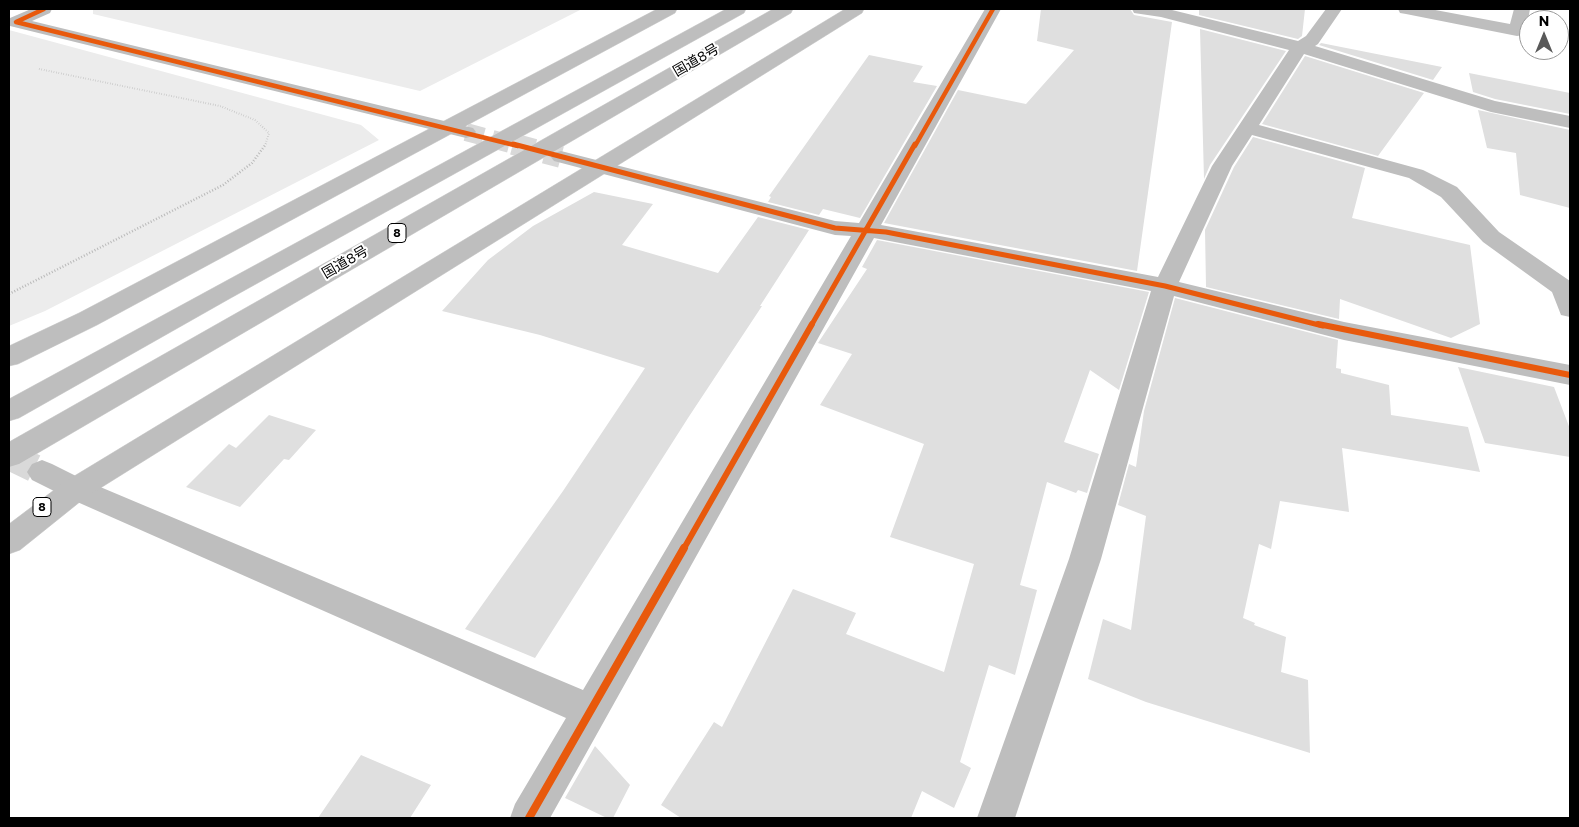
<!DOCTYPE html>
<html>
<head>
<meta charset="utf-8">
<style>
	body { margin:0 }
	#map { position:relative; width:1579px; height:827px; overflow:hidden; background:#fff; font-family:Commissioner,sans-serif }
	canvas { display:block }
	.frame { position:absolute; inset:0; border:10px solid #000; pointer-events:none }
	.north { position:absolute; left:1519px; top:10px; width:50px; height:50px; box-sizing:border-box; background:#fff; border:1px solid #999; border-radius:50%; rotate:0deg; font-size:14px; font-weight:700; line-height:20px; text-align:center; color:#000 }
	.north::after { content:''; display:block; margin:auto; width:18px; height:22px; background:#595959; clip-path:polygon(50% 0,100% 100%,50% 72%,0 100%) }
</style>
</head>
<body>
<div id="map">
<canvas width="1579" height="827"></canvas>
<div class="frame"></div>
<div class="north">N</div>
</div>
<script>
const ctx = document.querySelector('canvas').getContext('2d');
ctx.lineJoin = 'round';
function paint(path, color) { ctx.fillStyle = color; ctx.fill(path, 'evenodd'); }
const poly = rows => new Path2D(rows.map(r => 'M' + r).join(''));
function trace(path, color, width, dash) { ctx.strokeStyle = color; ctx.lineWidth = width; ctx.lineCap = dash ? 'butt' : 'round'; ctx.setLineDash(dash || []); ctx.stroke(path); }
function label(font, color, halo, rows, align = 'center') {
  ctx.font = font + ' Commissioner,"Noto Sans JP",sans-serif'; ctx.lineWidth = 4; ctx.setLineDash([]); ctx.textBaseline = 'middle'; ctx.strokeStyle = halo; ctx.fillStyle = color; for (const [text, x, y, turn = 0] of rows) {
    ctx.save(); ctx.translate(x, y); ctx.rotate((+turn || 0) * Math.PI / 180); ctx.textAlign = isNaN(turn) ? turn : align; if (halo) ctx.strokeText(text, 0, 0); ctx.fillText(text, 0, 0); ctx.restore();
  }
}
paint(poly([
	[93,9,582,9,420,91,93,14],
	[9,30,361,125,379,140,45,311,9,326]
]), '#ececec');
paint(poly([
	[1041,9,1130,9,1134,15,1172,22,1137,271,884,223,958,90,1026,104,1074,50,1037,41],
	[1199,9,1305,9,1302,36,1298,39,1199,15],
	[1200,29,1286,51,1210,165,1204,179],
	[1321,43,1442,67,1433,80,1319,45],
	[869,55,923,66,913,82,937,86,860,218,823,209,819,215,768,202,771,197,769,196],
	[1305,56,1424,93,1378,156,1262,124],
	[1469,73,1570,93,1570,114,1495,99,1473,92],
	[1478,110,1570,130,1570,208,1520,195,1516,153,1487,148],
	[1253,137,1365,168,1352,218,1470,245,1480,324,1451,338,1340,299,1339,319,1206,287,1205,230,1234,167],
	[594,192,653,204,622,245,718,273,758,217,809,230,760,306,762,306,688,418,535,658,465,629,563,491,645,368,540,335,442,311,488,260,533,226],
	[877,240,1149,292,1119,390,1090,370,1064,442,1099,454,1087,493,1078,490,1076,493,1047,482,1020,585,1037,590,1015,675,989,665,960,762,971,768,954,808,922,791,911,818,681,818,661,805,714,722,722,727,793,589,856,613,846,634,944,672,974,564,890,537,924,444,820,405,852,354,818,343,867,269,862,267],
	[1175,298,1338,340,1336,368,1341,369,1341,373,1389,385,1391,415,1468,427,1480,472,1342,448,1349,512,1280,501,1271,549,1259,544,1243,618,1255,623,1254,625,1286,637,1281,672,1308,680,1310,753,1146,702,1088,679,1103,619,1131,630,1146,516,1118,505,1129,464,1136,467,1144,411],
	[1458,367,1554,387,1570,429,1570,457,1485,443],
	[269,415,316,430,289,460,284,459,240,507,186,487,229,444,236,448],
	[595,746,630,785,613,818,607,818,565,798],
	[361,755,431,785,410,818,318,818]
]), '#dfdfdf');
trace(poly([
	[466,132,518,146]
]), '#d9d9d9', 18, [18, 9]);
trace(poly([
	[513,144,561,157]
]), '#d9d9d9', 22, [22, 11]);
trace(poly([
	[9,456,42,472]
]), '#d9d9d9', 28, [28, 14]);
const highway = poly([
	[657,9,677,9,675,13,97,325,18,364,9,366,9,346,79,313,657,9],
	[726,9,746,9,744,13,229,299,19,418,9,421,9,399,726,9],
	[773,9,793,9,791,13,19,464,9,467,9,442,773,9],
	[845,9,864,9,862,13,86,497,20,550,9,554,9,524,66,481,845,9]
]);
trace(highway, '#dbdbdb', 1);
trace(poly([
	[39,69,220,106,255,120,269,133,265,146]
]), '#b9b9b9', 2, [0.5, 2]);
trace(poly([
	[9,294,223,185,252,163,266,144]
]), '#b9b9b9', 2.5, [1, 2]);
paint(poly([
	[31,9,52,9,50,13,32,21,473,128,476,132,473,136,466,138,10,26,10,18,31,9],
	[985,9,1001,9,881,225,1158,277,1212,166,1289,50,1161,17,1134,13,1132,9,1168,9,1298,41,1306,36,1326,9,1342,9,1318,44,1315,46,1495,101,1570,116,1570,128,1491,112,1304,54,1259,125,1423,170,1457,187,1499,232,1570,281,1570,317,1561,315,1552,292,1483,242,1441,197,1409,178,1252,135,1232,166,1179,282,1344,322,1570,365,1570,385,1344,340,1174,296,1101,559,1015,818,977,818,1069,559,1151,291,874,238,550,818,510,818,515,804,566,718,66,497,32,480,27,472,32,464,42,460,52,464,86,481,583,690,851,236,835,235,554,161,551,157,554,153,561,151,835,221,859,223,985,9],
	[1398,9,1430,9,1510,24,1514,9,1530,9,1526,31,1523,35,1517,36,1406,14,1400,13,1398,9]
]), '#bebebe');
paint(highway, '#bebebe');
trace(poly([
	[44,9,16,22,518,146],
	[915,146,993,9]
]), '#e8590c', 4.5);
trace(poly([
	[513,144,835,228,886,232,1165,286,1323,326],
	[811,326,915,144]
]), '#e8590c', 5);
trace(poly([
	[1318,324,1570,375],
	[683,550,812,324]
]), '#e8590c', 6);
trace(poly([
	[529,818,684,548]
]), '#e8590c', 8);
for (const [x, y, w] of [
	[397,233,18],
	[42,507,18]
]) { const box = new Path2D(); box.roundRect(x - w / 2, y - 9.5, w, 19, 4); ctx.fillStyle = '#fff'; ctx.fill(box); trace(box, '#000', 1); }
label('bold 12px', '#000', null, [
	["8",397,233],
	["8",42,507]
]);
label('14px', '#000', '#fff', [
	["国道8号",696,60,-30],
	["国道8号",345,262,-30]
]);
</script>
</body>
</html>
